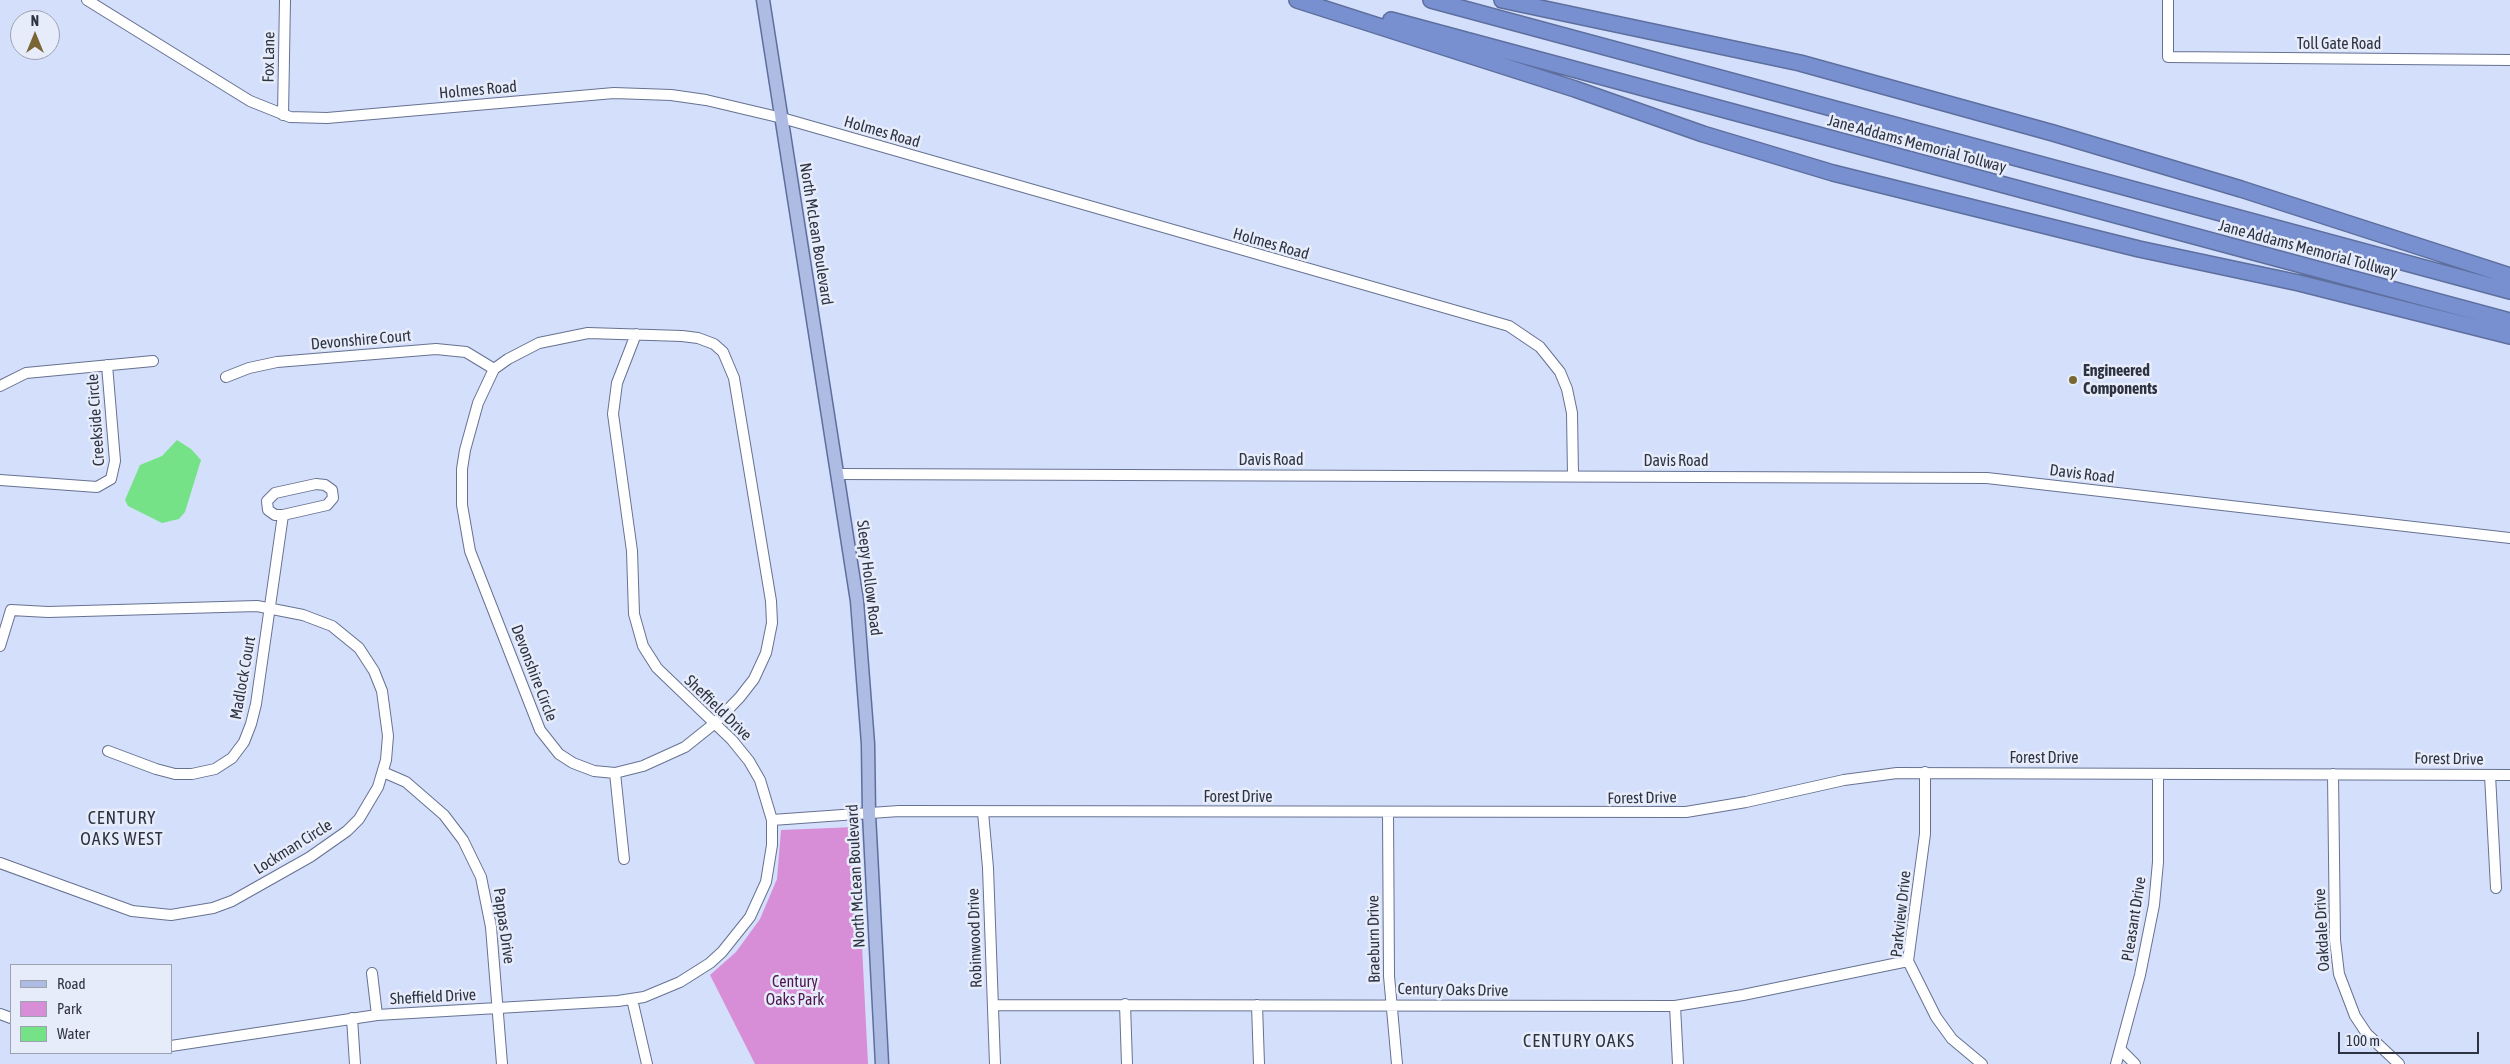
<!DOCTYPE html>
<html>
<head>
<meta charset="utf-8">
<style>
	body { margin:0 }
	#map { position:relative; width:2510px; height:1064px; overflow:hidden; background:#d4dffb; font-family:"Asap Condensed",sans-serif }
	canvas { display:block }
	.legend { position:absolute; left:10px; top:964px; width:162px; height:90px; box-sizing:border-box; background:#e7ecfb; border:1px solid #9da2b1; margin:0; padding:6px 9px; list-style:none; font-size:15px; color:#2e3341 }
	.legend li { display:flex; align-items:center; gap:10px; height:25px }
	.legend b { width:25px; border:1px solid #9da2b1 }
	.north { position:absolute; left:10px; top:10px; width:50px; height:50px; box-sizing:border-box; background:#e7ecfb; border:1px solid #9da2b1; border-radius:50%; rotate:0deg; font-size:14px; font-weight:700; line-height:20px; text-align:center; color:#2e3341 }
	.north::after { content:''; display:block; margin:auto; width:18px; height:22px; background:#796534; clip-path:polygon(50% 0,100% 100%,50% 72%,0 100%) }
	.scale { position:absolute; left:2338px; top:1032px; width:141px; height:22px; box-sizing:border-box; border:2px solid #2e3341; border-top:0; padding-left:6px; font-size:15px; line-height:18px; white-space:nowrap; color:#2e3341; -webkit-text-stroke:4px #e7ecfb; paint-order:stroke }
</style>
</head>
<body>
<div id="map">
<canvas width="2510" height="1064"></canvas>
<ul class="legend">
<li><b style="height:6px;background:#aebce3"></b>Road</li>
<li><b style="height:14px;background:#d88ed6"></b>Park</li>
<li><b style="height:14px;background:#75e288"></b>Water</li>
</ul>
<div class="north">N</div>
<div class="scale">100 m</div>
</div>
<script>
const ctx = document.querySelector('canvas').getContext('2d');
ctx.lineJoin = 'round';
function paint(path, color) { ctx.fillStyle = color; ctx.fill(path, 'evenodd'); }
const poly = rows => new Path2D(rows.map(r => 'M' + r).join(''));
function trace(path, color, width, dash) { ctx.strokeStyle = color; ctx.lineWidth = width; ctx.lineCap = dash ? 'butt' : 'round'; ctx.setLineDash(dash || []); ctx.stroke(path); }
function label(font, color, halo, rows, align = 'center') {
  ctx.font = font + ' "Asap Condensed",sans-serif'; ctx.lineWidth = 5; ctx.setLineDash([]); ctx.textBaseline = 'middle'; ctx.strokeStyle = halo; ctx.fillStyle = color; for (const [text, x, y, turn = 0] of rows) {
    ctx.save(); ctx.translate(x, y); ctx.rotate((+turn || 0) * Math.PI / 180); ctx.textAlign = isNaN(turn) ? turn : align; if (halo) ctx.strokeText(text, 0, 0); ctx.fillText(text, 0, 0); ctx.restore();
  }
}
paint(poly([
	[856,827,868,1064,755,1064,710,975,736,952,760,919,777,879,781,830]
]), '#d88ed6');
paint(poly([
	[177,440,191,449,201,460,185,512,179,519,162,523,128,506,125,500,140,465,162,456]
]), '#75e288');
const minor = poly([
	[87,0,250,101,290,117,327,118,614,93,671,95,706,100,782,118,1509,326,1540,347,1560,372,1567,389,1572,413,1573,475],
	[2168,0,2168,57,2510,60],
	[283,115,285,0],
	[588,333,682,336,698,338,714,344,723,352,734,378,771,601,772,623,766,653,754,679,740,697,715,723,685,747,643,766,615,773,594,771,573,763,559,754,540,730,470,551,462,505,462,469,465,450,478,403,494,369,508,359,539,343,588,333],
	[226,377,249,368,277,362,436,349,466,352,494,369],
	[0,386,26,373,153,361],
	[838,474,1987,478,2510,538],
	[0,480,97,487,111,479,115,461,107,365],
	[0,646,11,610,48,612,257,606,303,615,332,626,359,648,374,671,382,691,388,736,386,760,378,787,359,819,347,831,310,857,232,901,213,908,171,915,132,911,0,863],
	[108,751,156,769,175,774,192,774,215,769,232,758,244,742,251,724,256,704,283,515,327,505,333,498,332,490,325,485,316,484,275,493,267,501,268,510,275,515,283,515],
	[383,772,406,782,444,815,463,840,481,877,491,927,502,1064],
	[1925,772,1925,834,1908,961,1936,1017,1952,1039,1982,1064],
	[615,773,624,859],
	[2333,774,2335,940,2339,974,2355,1016,2367,1034,2399,1064],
	[2490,775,2496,888],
	[983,812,988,868,995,1064],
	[1388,813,1389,976,1397,1064],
	[772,820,899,811,1686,812,1746,802,1844,780,1897,773,2510,775],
	[372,973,377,1015],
	[632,999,647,1064],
	[1125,1004,1127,1064],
	[993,1005,1675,1006,1743,995,1908,961],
	[1257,1005,1259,1064],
	[1675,1006,1678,1064],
	[0,1014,11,1018],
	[352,1018,355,1064],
	[171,1046,377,1015,618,1001,644,997,680,982,710,963,722,952,750,917,766,882,772,845,772,820,760,780,749,761,732,740,657,668,643,646,634,614,632,551,613,414,617,383,636,334],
	[2120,1049,2135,1064],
	[2116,1064,2140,975,2154,905,2158,862,2158,774]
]);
const major = poly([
	[763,0,857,601,868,744,869,814,882,1064]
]);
const highway = poly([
	[1297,0,1575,89,1703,134,1833,173,2139,249,2299,283,2510,336],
	[1431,0,2510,291],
	[1502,0,1800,63,2053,133,2241,189,2510,276],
	[1391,20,2510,321]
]);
trace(minor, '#667291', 12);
trace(major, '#5e6f9e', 15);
trace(highway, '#5e6f9e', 18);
trace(minor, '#fff', 10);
trace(major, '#aebce3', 12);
trace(highway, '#7890d0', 15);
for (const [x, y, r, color] of [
	[2073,380,5,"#796534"]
]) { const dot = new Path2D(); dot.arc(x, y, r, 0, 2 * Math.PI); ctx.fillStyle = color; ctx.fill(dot); trace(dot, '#e7ecfb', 2); }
label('16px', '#2e3341', '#e7ecfb', [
	["Toll Gate Road",2339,44],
	["Fox Lane",269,57,-89],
	["Holmes Road",478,90,-5],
	["Holmes Road",882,132,16],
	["Jane Addams Memorial Tollway",1917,144,15],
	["North McLean Boulevard",816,234,81],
	["Holmes Road",1271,244,16],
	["Jane Addams Memorial Tollway",2308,249,15],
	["Devonshire Court",361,340,-5],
	["Creekside Circle",96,420,-94],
	["Davis Road",1271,460],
	["Davis Road",1676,461],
	["Davis Road",2082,474,7],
	["Sleepy Hollow Road",869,578,83],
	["Devonshire Circle",534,673,69],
	["Madlock Court",243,678,-80],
	["Sheffield Drive",718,708,44],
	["Forest Drive",2044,758],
	["Forest Drive",2449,759,1],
	["Forest Drive",1238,797],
	["Forest Drive",1642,798,-1],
	["Lockman Circle",293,847,-32],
	["North McLean Boulevard",856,876,-93],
	["Parkview Drive",1901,914,-84],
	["Pleasant Drive",2134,919,-81],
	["Pappas Drive",504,926,82],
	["Oakdale Drive",2322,930,-93],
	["Robinwood Drive",975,938,-92],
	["Braeburn Drive",1374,939,-91],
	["Century Oaks Drive",1453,990,1],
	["Sheffield Drive",433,997,-3]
]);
label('bold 16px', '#2e3341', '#e7ecfb', [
	["Engineered",2083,371],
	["Components",2083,389]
], 'left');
label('16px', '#4e154e', '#e7ecfb', [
	["Century",795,982],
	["Oaks Park",795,1000]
]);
ctx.letterSpacing = '1px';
label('18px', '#2e3341', '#e7ecfb', [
	["CENTURY",122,818],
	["OAKS WEST",122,839],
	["CENTURY OAKS",1579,1041]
]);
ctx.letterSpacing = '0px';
</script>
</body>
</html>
